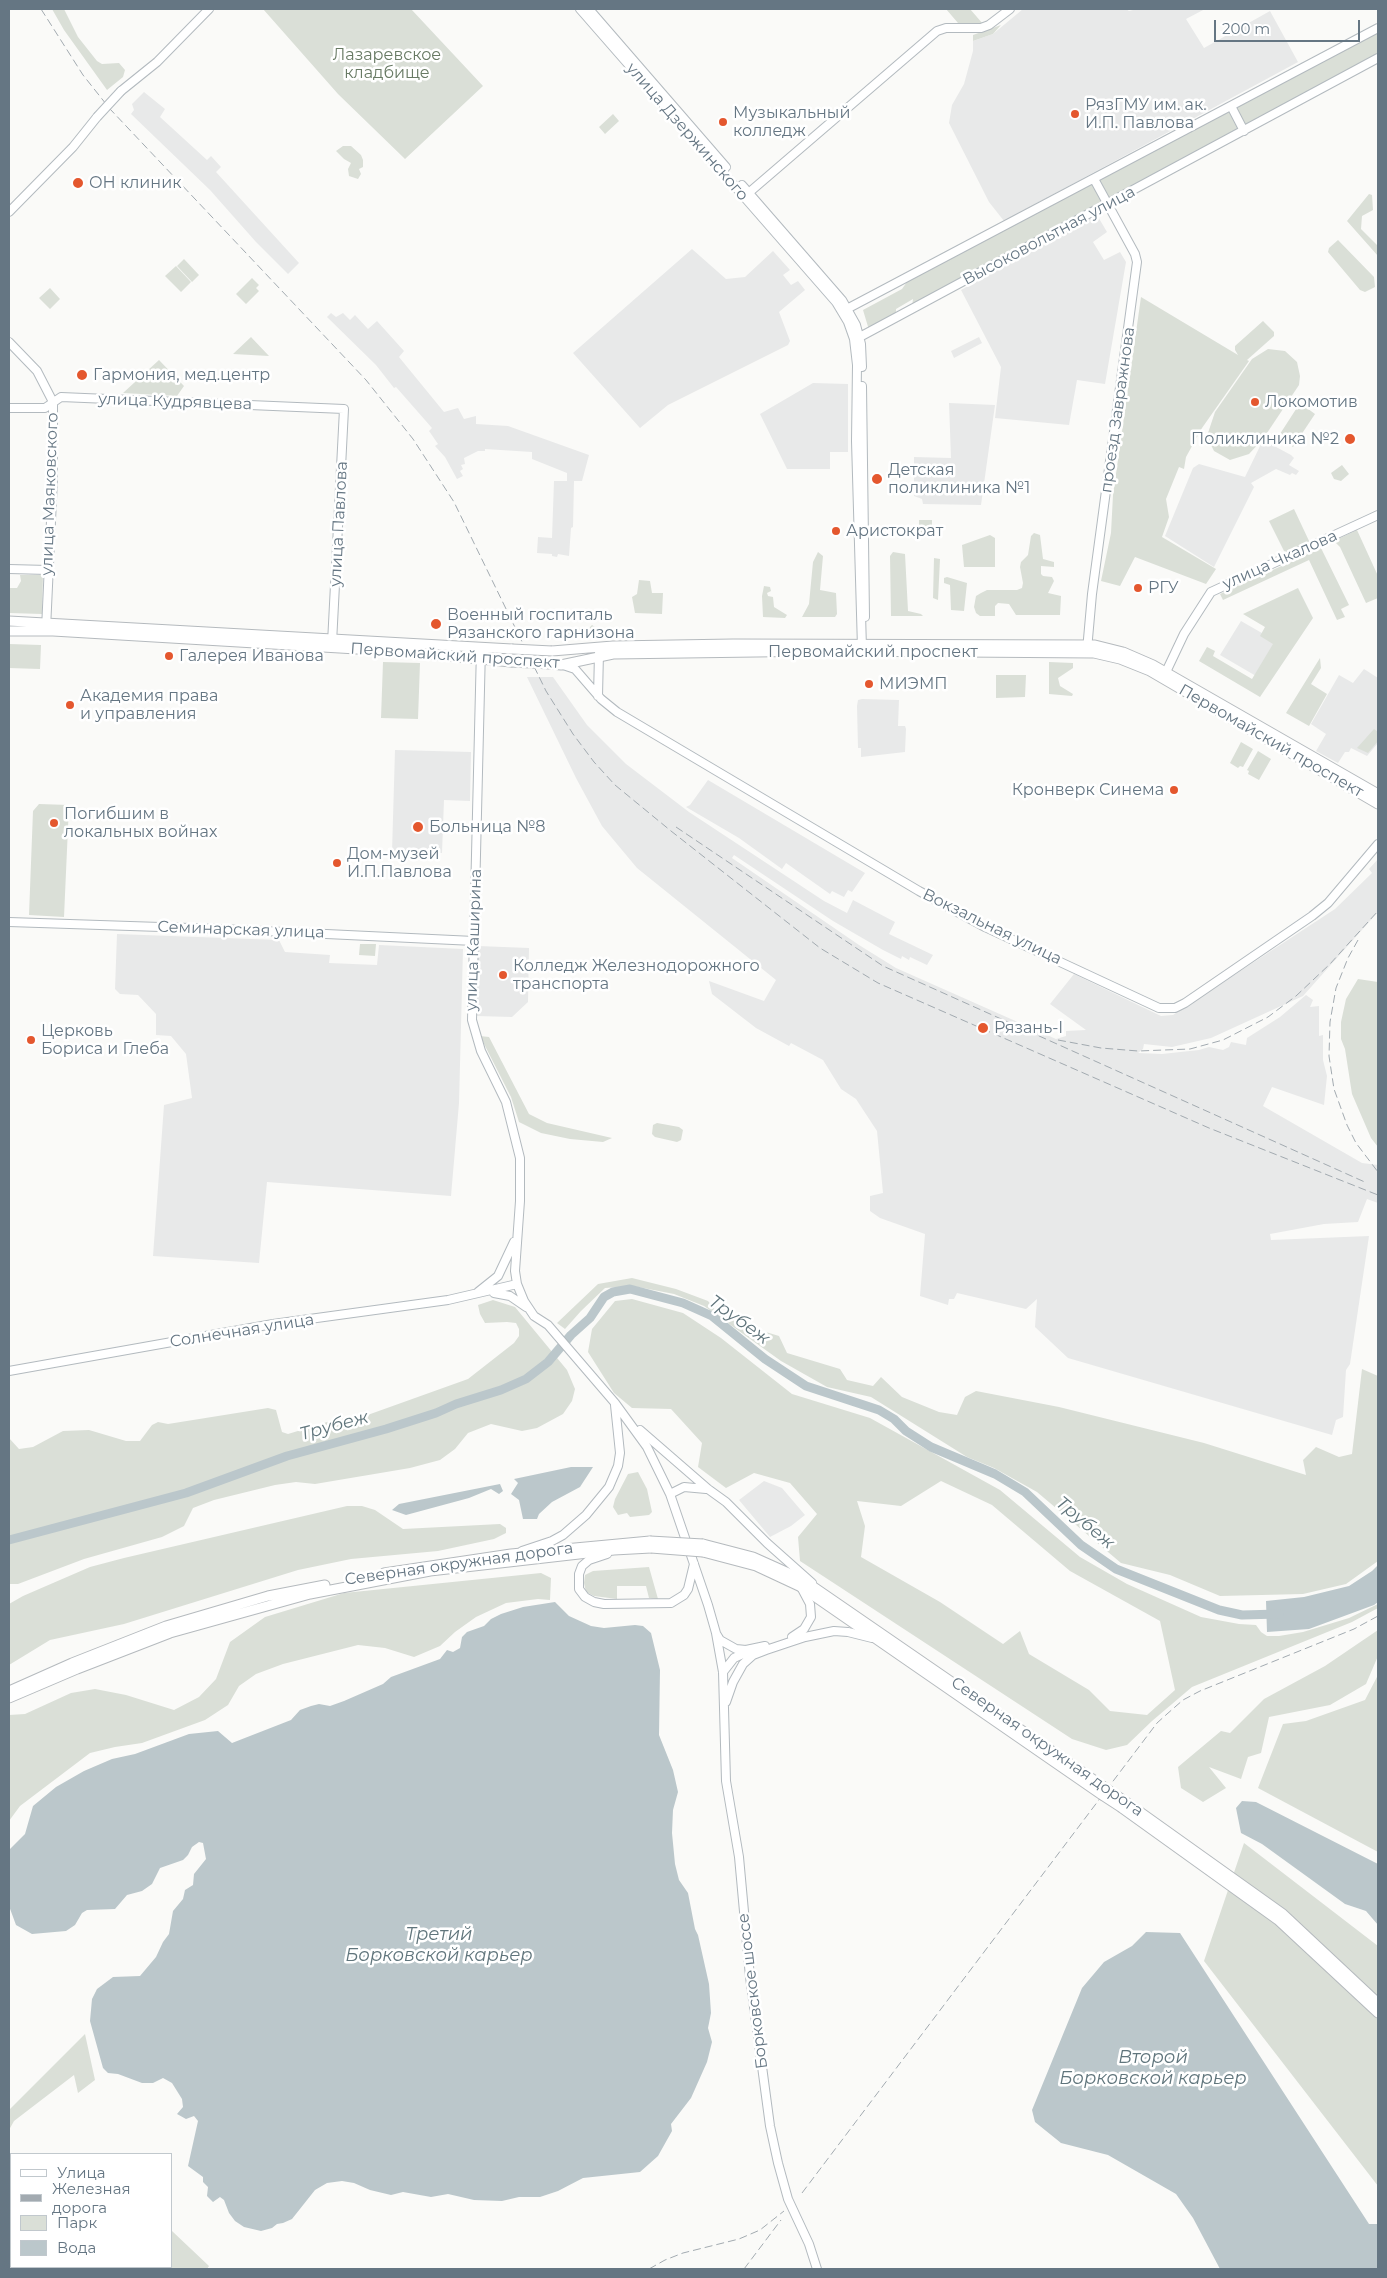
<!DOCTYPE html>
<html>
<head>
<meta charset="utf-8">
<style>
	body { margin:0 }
	#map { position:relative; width:1387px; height:2278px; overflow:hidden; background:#fafaf8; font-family:Montserrat,sans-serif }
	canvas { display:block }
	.frame { position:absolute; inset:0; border:10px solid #657683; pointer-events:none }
	.legend { position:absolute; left:10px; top:2153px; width:162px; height:115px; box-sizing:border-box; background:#fff; border:1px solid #c1c8cd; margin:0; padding:6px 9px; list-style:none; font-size:15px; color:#657683 }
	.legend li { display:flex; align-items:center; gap:10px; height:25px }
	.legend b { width:25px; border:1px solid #c1c8cd }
	.scale { position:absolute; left:1214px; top:20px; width:146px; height:22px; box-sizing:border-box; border:2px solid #657683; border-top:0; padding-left:6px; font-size:15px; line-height:18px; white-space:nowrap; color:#657683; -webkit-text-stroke:4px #fff; paint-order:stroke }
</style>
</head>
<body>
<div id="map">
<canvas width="1387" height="2278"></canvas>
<div class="frame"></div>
<ul class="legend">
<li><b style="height:6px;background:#fff"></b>Улица</li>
<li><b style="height:6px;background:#a2aab0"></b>Железная дорога</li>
<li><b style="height:14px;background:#dadfd7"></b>Парк</li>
<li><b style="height:14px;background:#bbc7cb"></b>Вода</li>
</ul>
<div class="scale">200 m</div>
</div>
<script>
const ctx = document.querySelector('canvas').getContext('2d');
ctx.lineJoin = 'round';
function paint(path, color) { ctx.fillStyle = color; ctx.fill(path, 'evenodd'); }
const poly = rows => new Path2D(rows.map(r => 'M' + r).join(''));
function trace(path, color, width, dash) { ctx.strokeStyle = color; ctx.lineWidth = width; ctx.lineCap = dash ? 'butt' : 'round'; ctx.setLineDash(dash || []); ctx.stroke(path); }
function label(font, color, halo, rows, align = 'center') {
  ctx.font = font + ' Montserrat,sans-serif'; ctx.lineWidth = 5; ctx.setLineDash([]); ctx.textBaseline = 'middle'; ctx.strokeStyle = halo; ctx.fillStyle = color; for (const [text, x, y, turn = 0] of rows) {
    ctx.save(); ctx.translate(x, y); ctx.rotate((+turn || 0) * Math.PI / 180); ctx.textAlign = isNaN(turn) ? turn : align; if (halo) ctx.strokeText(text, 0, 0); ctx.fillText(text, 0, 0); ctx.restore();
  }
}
paint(poly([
	[1023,9,1126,9,1129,11,1137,9,1205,9,1186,19,1204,48,1270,11,1298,62,1004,221,989,202,949,123,952,105,964,84,973,51,973,41,993,34],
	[144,92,165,109,160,117,207,160,211,156,221,167,216,172,299,263,288,274,256,242,210,190,131,114,134,110,132,104],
	[1097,215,1107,232,1093,242,1104,260,1120,252,1126,262,1105,384,1077,380,1069,425,995,418,1001,367,961,290],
	[692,249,726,279,745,277,773,251,790,270,783,275,791,285,798,281,805,290,779,312,790,341,788,345,668,405,640,428,573,353],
	[331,313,336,317,343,313,350,320,355,315,368,329,377,321,404,351,399,357,444,412,458,408,464,419,476,416,476,424,508,426,589,455,582,481,574,481,573,527,571,528,569,556,558,554,557,557,552,556,552,554,537,553,538,537,552,538,554,481,567,481,567,473,532,459,532,452,485,449,485,451,478,451,464,458,465,464,461,465,463,469,460,471,463,476,457,479,445,457,435,446,438,444,429,431,432,428,396,387,394,388,376,365,327,317],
	[979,337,982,343,954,358,951,351],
	[813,383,848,384,848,452,830,452,830,469,787,469,760,414],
	[949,403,995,405,981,505,923,504,922,499,914,496,914,457,951,458],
	[1263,440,1291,455,1294,458,1289,465,1299,471,1296,475,1292,473,1290,475,1276,469,1251,483,1254,487,1214,567,1165,536,1193,468,1199,464,1245,477],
	[1241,621,1288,648,1268,683,1220,655],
	[1364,669,1378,678,1378,743,1367,756,1351,748,1349,752,1345,752,1338,763,1316,751,1326,734,1311,724,1339,675,1353,683],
	[527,677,553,677,587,725,626,764,689,812,824,901,847,913,853,900,895,922,889,934,933,955,927,965,910,957,909,960,902,956,901,959,883,950,833,921,734,855,732,858,859,945,896,968,1056,1039,1066,1036,1066,1031,1086,1030,1050,1004,1074,974,1161,1016,1173,1015,1335,909,1372,873,1369,869,1378,859,1378,912,1303,996,1211,1038,1172,1047,1144,1044,1143,1049,1138,1053,1162,1054,1199,1050,1209,1047,1223,1050,1229,1047,1231,1042,1246,1045,1247,1038,1280,1017,1306,995,1313,1000,1310,1007,1319,1006,1319,1036,1323,1035,1323,1060,1327,1076,1324,1105,1272,1087,1263,1106,1362,1163,1378,1165,1378,1203,1367,1199,1358,1222,1324,1224,1270,1234,1271,1240,1369,1236,1350,1364,1346,1370,1343,1417,1336,1420,1332,1435,1068,1358,1035,1327,1037,1299,1026,1309,957,1293,954,1299,949,1299,948,1305,920,1296,925,1234,880,1218,870,1211,870,1196,883,1193,877,1131,856,1099,841,1089,823,1060,791,1043,789,1046,756,1028,712,994,709,981,764,1001,776,980,637,868,602,826,576,778],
	[862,699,899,700,898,726,905,726,906,729,905,752,861,757,861,748,858,748,857,706,858,700],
	[395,750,471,752,470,801,444,800,442,853,392,852],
	[708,780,865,873,852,892,848,890,844,897,832,891,830,894,786,863,782,869,739,838,686,807,690,805],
	[117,934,279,940,285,952,330,955,329,963,377,965,379,945,463,949,459,1103,451,1196,267,1182,259,1263,153,1256,164,1105,192,1098,186,1054,171,1036,156,1035,156,1014,138,995,120,994,115,989],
	[478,946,529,948,528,1002,512,1017,476,1016],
	[764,1481,782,1488,805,1515,791,1526,770,1537,739,1500]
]), '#e8e9e9');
paint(poly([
	[52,9,64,9,78,37,97,61,102,64,119,63,125,70,123,77,107,90,64,30],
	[263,9,411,9,483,86,405,159,338,94],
	[946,9,970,9,983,24,958,23],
	[1001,25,993,34,973,41,973,35],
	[1378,30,1378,55,1245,126,1235,110,1235,105],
	[1230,109,1239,129,1111,198,1108,197,1099,180,1100,178],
	[613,114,619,121,605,134,599,127],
	[343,146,351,146,361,155,363,160,363,167,359,169,361,174,358,179,349,176,348,169,351,163,344,159,336,151],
	[1092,183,1103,203,912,307,913,299,896,309,896,316,869,330,863,310,902,289,909,279],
	[1369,194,1372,195,1373,210,1362,216,1361,229,1378,246,1378,256,1347,221],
	[1338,240,1374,277,1375,287,1365,292,1360,290,1328,252,1329,248],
	[184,259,199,275,192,282,177,266],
	[176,266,191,282,181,292,165,276],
	[252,278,259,285,256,288,259,291,246,304,236,294],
	[50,288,60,299,50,309,39,298],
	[1141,297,1238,355,1235,350,1235,346,1263,321,1274,332,1274,336,1247,360,1249,361,1202,428,1186,457,1184,469,1179,467,1166,499,1169,517,1162,537,1216,569,1206,584,1135,557,1120,586,1101,581,1111,533,1113,495],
	[251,337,269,356,233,354],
	[1268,349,1285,351,1297,362,1300,376,1299,385,1263,439,1249,454,1230,460,1214,451,1210,443,1208,433,1215,412,1252,359],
	[159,360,184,386,177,396,123,393],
	[1300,403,1315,414,1293,447,1278,437],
	[1342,465,1349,474,1341,481,1334,479,1331,473],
	[1294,509,1310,543,1286,555,1269,521],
	[919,520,932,520,932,535,919,535],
	[1357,530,1378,576,1378,598,1366,603,1340,547,1334,541],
	[1034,533,1040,535,1043,559,1054,562,1054,567,1041,566,1041,574,1043,576,1052,577,1054,581,1048,593,1061,596,1060,615,1016,615,1009,604,998,603,995,606,995,616,980,616,976,613,974,607,976,596,981,593,987,590,1017,590,1022,588,1023,583,1020,567,1021,562,1028,555,1031,536],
	[990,535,995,538,995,567,964,567,962,545],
	[1321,548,1349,605,1341,609,1345,617,1337,620,1309,560,1223,600,1220,594],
	[818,552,823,556,820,590,836,593,837,614,835,617,802,617,809,604,813,562],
	[893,552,905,554,908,611,921,614,923,616,891,616,890,556],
	[934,558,940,559,938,600,933,598],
	[20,575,43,575,42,614,9,613,9,588,17,588,21,581],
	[947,577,967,583,964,611,951,610,950,585,944,583,944,578],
	[639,580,650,581,652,593,663,593,662,614,635,613,632,597,637,594],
	[764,586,770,587,771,591,767,593,768,596,773,597,774,607,787,615,785,618,763,617,762,596],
	[1298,588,1313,618,1260,697,1199,661,1207,647,1215,651,1213,656,1252,679,1273,644,1260,636,1265,627,1243,614],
	[592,625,595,627,594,636,557,636,557,627,562,629,589,628],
	[9,644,41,645,40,669,9,668],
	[1320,658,1321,668,1311,684,1327,694,1309,726,1286,713],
	[383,662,420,663,418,719,381,718],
	[1049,662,1073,663,1073,668,1058,678,1060,686,1073,694,1072,696,1049,694],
	[996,675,1026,675,1025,697,996,698],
	[1374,729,1378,732,1378,741,1368,753,1357,748],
	[1241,742,1253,749,1243,767,1240,766,1238,768,1230,763],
	[1258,751,1271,759,1259,780,1248,774,1249,771,1247,770],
	[39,804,69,805,64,917,29,915,33,811],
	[360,944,376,944,375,956,359,955],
	[1358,979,1378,982,1378,1147,1371,1138,1352,1094,1345,1049,1341,1039,1341,1022,1346,999],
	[480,1036,489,1037,529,1114,547,1123,612,1138,603,1142,570,1139,541,1133,519,1122,511,1097],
	[657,1123,679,1127,683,1130,681,1140,677,1142,655,1137,652,1134,653,1125],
	[632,1278,676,1289,708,1301,716,1311,743,1325,779,1336,787,1353,840,1369,847,1380,873,1386,881,1377,902,1397,939,1412,957,1415,965,1397,976,1391,1059,1407,1204,1443,1306,1475,1303,1460,1316,1447,1339,1457,1352,1454,1362,1369,1378,1376,1378,1561,1346,1584,1303,1594,1220,1596,1170,1575,1121,1563,1037,1492,994,1468,967,1457,871,1397,827,1387,781,1361,704,1306,674,1294,633,1286,605,1288,581,1311,565,1329,557,1323,598,1284],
	[632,1299,683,1313,721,1338,792,1394,870,1418,1000,1490,1080,1557,1127,1584,1201,1617,1239,1624,1256,1625,1261,1632,1267,1636,1279,1636,1303,1632,1349,1618,1378,1604,1378,1608,1352,1622,1192,1687,1152,1721,1127,1745,1106,1750,1072,1739,800,1561,798,1537,817,1514,790,1483,754,1473,726,1488,698,1467,702,1443,671,1409,632,1408,614,1393,588,1352,592,1329,615,1301],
	[941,1481,992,1505,1070,1571,1160,1621,1175,1690,1147,1715,1110,1711,1089,1690,1029,1654,1020,1631,1003,1644,940,1602,861,1557,865,1526,857,1501,901,1506],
	[493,1300,515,1307,567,1370,575,1389,572,1401,563,1414,537,1428,522,1431,491,1424,468,1433,455,1449,440,1460,410,1468,315,1484,296,1482,275,1485,214,1500,193,1508,184,1526,162,1537,84,1559,18,1584,9,1584,9,1438,19,1449,33,1447,63,1431,89,1430,126,1441,140,1441,152,1425,158,1422,168,1424,268,1408,276,1410,282,1432,288,1434,337,1419,362,1417,468,1379,514,1343,519,1336,519,1329,516,1323,507,1322,485,1323,480,1314,478,1305],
	[638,1472,647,1489,652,1512,649,1515,630,1517,627,1513,618,1515,613,1507,615,1499,628,1474],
	[347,1506,362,1506,375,1510,403,1529,500,1524,506,1528,506,1533,494,1539,438,1551,351,1559,298,1570,124,1624,50,1640,9,1665,9,1604,23,1596,90,1567,124,1558],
	[649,1567,658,1599,649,1598,646,1586,617,1586,617,1599,594,1596,586,1592,584,1583,585,1575,593,1571],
	[541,1573,551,1578,550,1600,538,1599,506,1603,476,1617,455,1632,440,1646,414,1657,385,1648,358,1645,283,1664,256,1674,239,1686,228,1705,205,1720,142,1743,115,1747,90,1753,20,1806,9,1821,9,1715,25,1714,71,1693,95,1689,126,1695,174,1710,199,1697,216,1679,230,1642,265,1617,344,1593],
	[1378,1630,1378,1656,1366,1684,1330,1705,1269,1717,1261,1753,1248,1757,1241,1779,1209,1767,1226,1788,1203,1802,1181,1788,1178,1767,1221,1731,1230,1733,1264,1699,1325,1666],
	[1378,1675,1378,1852,1258,1788,1283,1724,1306,1721,1365,1700],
	[1244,1843,1378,1946,1378,2186,1204,1961],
	[85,2034,95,2080,78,2093,74,2075,14,2121,9,2130,9,2110],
	[172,2231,209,2266,207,2269,123,2269,126,2267,171,2267]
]), '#dadfd7');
paint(poly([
	[571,1467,593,1467,580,1487,552,1502,539,1514,537,1519,523,1519,519,1500,511,1494,518,1483,514,1479],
	[500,1484,503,1491,499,1494,491,1489,469,1498,406,1515,392,1510,399,1504],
	[1378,1565,1378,1602,1374,1605,1309,1629,1267,1632,1266,1601,1304,1597,1349,1586,1372,1571],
	[555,1602,569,1616,591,1626,604,1628,635,1625,643,1626,651,1633,660,1670,659,1735,673,1770,678,1792,673,1810,672,1833,675,1864,679,1880,688,1893,695,1929,698,1935,709,1984,711,2013,708,2028,712,2042,707,2062,691,2098,671,2124,672,2131,658,2156,640,2172,583,2178,558,2191,540,2197,519,2197,502,2201,474,2200,448,2194,431,2197,403,2192,391,2195,370,2190,354,2183,342,2181,327,2183,315,2190,292,2219,283,2223,277,2224,272,2228,261,2231,244,2227,235,2221,229,2213,224,2200,220,2197,213,2202,207,2196,208,2187,203,2182,203,2177,188,2166,198,2121,194,2116,186,2119,177,2114,183,2107,182,2099,172,2083,163,2078,153,2083,142,2083,118,2074,108,2073,103,2068,90,2021,92,1999,97,1989,113,1977,140,1976,156,1957,163,1942,169,1934,173,1911,183,1899,185,1890,193,1885,194,1874,206,1859,203,1843,199,1842,192,1847,188,1855,183,1860,160,1868,152,1884,142,1891,127,1895,115,1909,87,1910,82,1913,75,1925,66,1931,32,1934,16,1925,9,1906,9,1850,25,1834,33,1806,56,1787,84,1771,112,1759,135,1754,189,1734,218,1731,232,1743,291,1720,300,1710,311,1706,319,1704,330,1706,344,1701,383,1684,391,1677,440,1659,447,1650,453,1652,460,1648,462,1637,467,1632,484,1626,491,1619,501,1614,523,1607],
	[1242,1801,1256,1802,1378,1864,1378,1925,1366,1911,1345,1904,1262,1844,1241,1833,1236,1808],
	[1146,1932,1180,1933,1369,2224,1378,2224,1378,2269,1220,2269,1193,2218,1176,2194,1108,2155,1061,2143,1035,2122,1032,2110,1082,1988,1104,1962,1132,1946]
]), '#bbc7cb');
trace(poly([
	[9,1540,186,1493,287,1456,386,1429,436,1413,456,1404,501,1390,526,1379,548,1362,571,1335,590,1318,604,1297,613,1292,630,1289,683,1303,712,1316,765,1359,806,1386,879,1410,894,1419,906,1431,931,1447,995,1474,1025,1492,1081,1545,1116,1569,1219,1610,1242,1615,1279,1614]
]), '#bbc7cb', 9);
const secondary = poly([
	[580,9,836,302,848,322,854,339,857,365,856,441,862,648],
	[589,9,726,167],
	[121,91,157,62,209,9],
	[1231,106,1244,131],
	[742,185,842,300,856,325,861,344,862,367],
	[745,196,937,31,946,28,981,28,989,25,1010,9],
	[9,212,73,147,97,117],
	[843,311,1378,28],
	[856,339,1378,58],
	[9,342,37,371,53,402,53,478,46,629],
	[862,386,865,617],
	[9,408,45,408,61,397,344,409,332,643],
	[9,569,48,570],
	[481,648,472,1020,481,1051,506,1102,520,1158,520,1201,515,1271,517,1284,524,1301,534,1316,548,1325,615,1403,647,1447,670,1494,708,1605,716,1633,723,1672,726,1781,739,1857,750,1977,770,2126,778,2163,788,2199,809,2244,817,2269],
	[1087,650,1092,594,1137,262,1135,254,1094,179],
	[563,665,575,669,601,699,617,712,919,891,985,927,1159,1008,1175,1008,1185,1003,1312,916,1328,903,1378,844],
	[1166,672,1184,634,1211,592,1378,515],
	[598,696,599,653],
	[9,922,221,929,474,941],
	[478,1292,498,1276,514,1242],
	[494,1293,510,1296,526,1307],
	[9,1371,273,1324,448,1300,517,1284],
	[640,1430,708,1489,726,1502,767,1543,812,1583],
	[670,1494,684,1487,706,1489],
	[522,1551,552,1541,563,1535,586,1515,609,1487,618,1466,620,1453,615,1405],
	[607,1554,589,1560,582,1566,579,1574,579,1589,585,1597,594,1602,604,1604,671,1603,684,1595,688,1589,694,1564],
	[717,1635,720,1640,736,1649,746,1650,765,1646],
	[792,1637,804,1629,811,1617,810,1604,801,1587],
	[723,1672,734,1658,747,1652],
	[726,1702,733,1682,743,1664,753,1655,766,1650,805,1637,834,1631,848,1632,872,1638]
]);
const primary = poly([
	[9,621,512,649],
	[9,631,53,631,407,652,511,662],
	[552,651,613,646,733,644,1095,645,1123,652,1153,665,1378,794],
	[551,664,561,665,613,654,828,651,1094,653,1120,659,1150,671,1378,804],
	[703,1544,753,1557,802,1579,1107,1789],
	[703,1552,756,1566,801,1587,1102,1795],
	[384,1573,511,1554,650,1541],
	[9,1691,72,1663,166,1626,268,1596,325,1585],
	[9,1698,77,1669,170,1633,310,1594,430,1571,614,1550,651,1548],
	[1126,1802,1283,1914,1378,2003],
	[1122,1808,1278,1920,1378,2013]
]);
trace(secondary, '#b3babf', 10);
trace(primary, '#b5babe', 11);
trace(secondary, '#fff', 8);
trace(primary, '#fff', 9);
trace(poly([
	[41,9,83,75,110,109,366,380,413,439,454,502,546,691,573,734,594,762,615,785,671,831,820,948,878,983,1209,1128,1378,1195],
	[676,827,883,966,1367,1183],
	[1358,940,1348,958,1336,988,1330,1022,1329,1056,1334,1089,1347,1125,1356,1143,1378,1172],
	[1058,1040,1101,1048,1138,1051,1190,1049,1223,1040,1268,1017,1296,996,1330,964,1378,911],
	[802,2193,1157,1723,1167,1714,1183,1700,1200,1691,1354,1629,1378,1616],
	[649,2269,665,2260,683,2253,739,2239,760,2230,784,2211],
	[744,2269,781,2220]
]), '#a2aab0', 1, [8, 4]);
const secondaryBridge = poly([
	[97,117,121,91]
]);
const primaryBridge = poly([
	[512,649,552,651],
	[511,662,551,664],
	[650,1541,703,1544],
	[651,1548,703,1552],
	[1107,1789,1126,1802],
	[1102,1795,1122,1808]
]);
trace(secondaryBridge, '#b3babf', 10, []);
trace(primaryBridge, '#b5babe', 11, []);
trace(secondaryBridge, '#fff', 8);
trace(primaryBridge, '#fff', 9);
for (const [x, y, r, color] of [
	[1075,114,5,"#e4572e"],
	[723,122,5,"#e4572e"],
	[78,183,6,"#e4572e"],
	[82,375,6,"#e4572e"],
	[1255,402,5,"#e4572e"],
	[1350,439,6,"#e4572e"],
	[877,479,6,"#e4572e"],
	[836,531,5,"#e4572e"],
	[1138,588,5,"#e4572e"],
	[436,624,6,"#e4572e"],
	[169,656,5,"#e4572e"],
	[869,684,5,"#e4572e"],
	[70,705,5,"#e4572e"],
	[1174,790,5,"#e4572e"],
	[54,823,5,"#e4572e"],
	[418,827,6,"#e4572e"],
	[337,863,5,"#e4572e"],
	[503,975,5,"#e4572e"],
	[983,1028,6,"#e4572e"],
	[31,1040,5,"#e4572e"]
]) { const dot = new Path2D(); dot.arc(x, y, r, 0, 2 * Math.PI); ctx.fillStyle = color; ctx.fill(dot); trace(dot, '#fff', 2); }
label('16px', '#687a64', '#fff', [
	["Лазаревское",387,55],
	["кладбище",387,73]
]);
label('16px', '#657683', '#fff', [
	["РязГМУ им. ак.",1085,105],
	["И.П. Павлова",1085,123],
	["Музыкальный",733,113],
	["колледж",733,131],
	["ОН клиник",89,183],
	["Гармония, мед.центр",93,375],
	["Локомотив",1265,402],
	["Поликлиника №2",1339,439,"right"],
	["Детская",888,470],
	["поликлиника №1",888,488],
	["Аристократ",846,531],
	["РГУ",1148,588],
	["Военный госпиталь",447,615],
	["Рязанского гарнизона",447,633],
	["Галерея Иванова",179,656],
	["МИЭМП",879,684],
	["Академия права",80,696],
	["и управления",80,714],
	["Кронверк Синема",1164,790,"right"],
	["Погибшим в",64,814],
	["локальных войнах",64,832],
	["Больница №8",429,827],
	["Дом-музей",347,854],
	["И.П.Павлова",347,872],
	["Колледж Железнодорожного",513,966],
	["транспорта",513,984],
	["Рязань-I",994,1028],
	["Церковь",41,1031],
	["Бориса и Глеба",41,1049]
], 'left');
label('16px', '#657683', '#fff', [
	["улица Дзержинского",687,132,49],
	["Высоковольтная улица",1049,236,-28],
	["улица Кудрявцева",175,402,2],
	["проезд Завражнова",1118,410,-82],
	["улица Маяковского",50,494,-88],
	["улица Павлова",339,524,-87],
	["улица Чкалова",1280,560,-24],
	["Первомайский проспект",873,652],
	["Первомайский проспект",455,656,4],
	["Первомайский проспект",1271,741,30],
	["Вокзальная улица",992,927,26],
	["Семинарская улица",241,930,2],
	["улица Каширина",474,940,-88],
	["Солнечная улица",242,1331,-9],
	["Северная окружная дорога",459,1564,-8],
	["Северная окружная дорога",1047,1747,35],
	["Борковское шоссе",753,1991,-97]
]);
label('italic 18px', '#60757c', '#fff', [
	["Трубеж",739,1320,36],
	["Трубеж",334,1426,-15],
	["Трубеж",1085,1523,40],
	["Третий",439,1935],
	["Борковской карьер",439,1956],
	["Второй",1153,2058],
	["Борковской карьер",1153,2079]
]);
</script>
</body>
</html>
